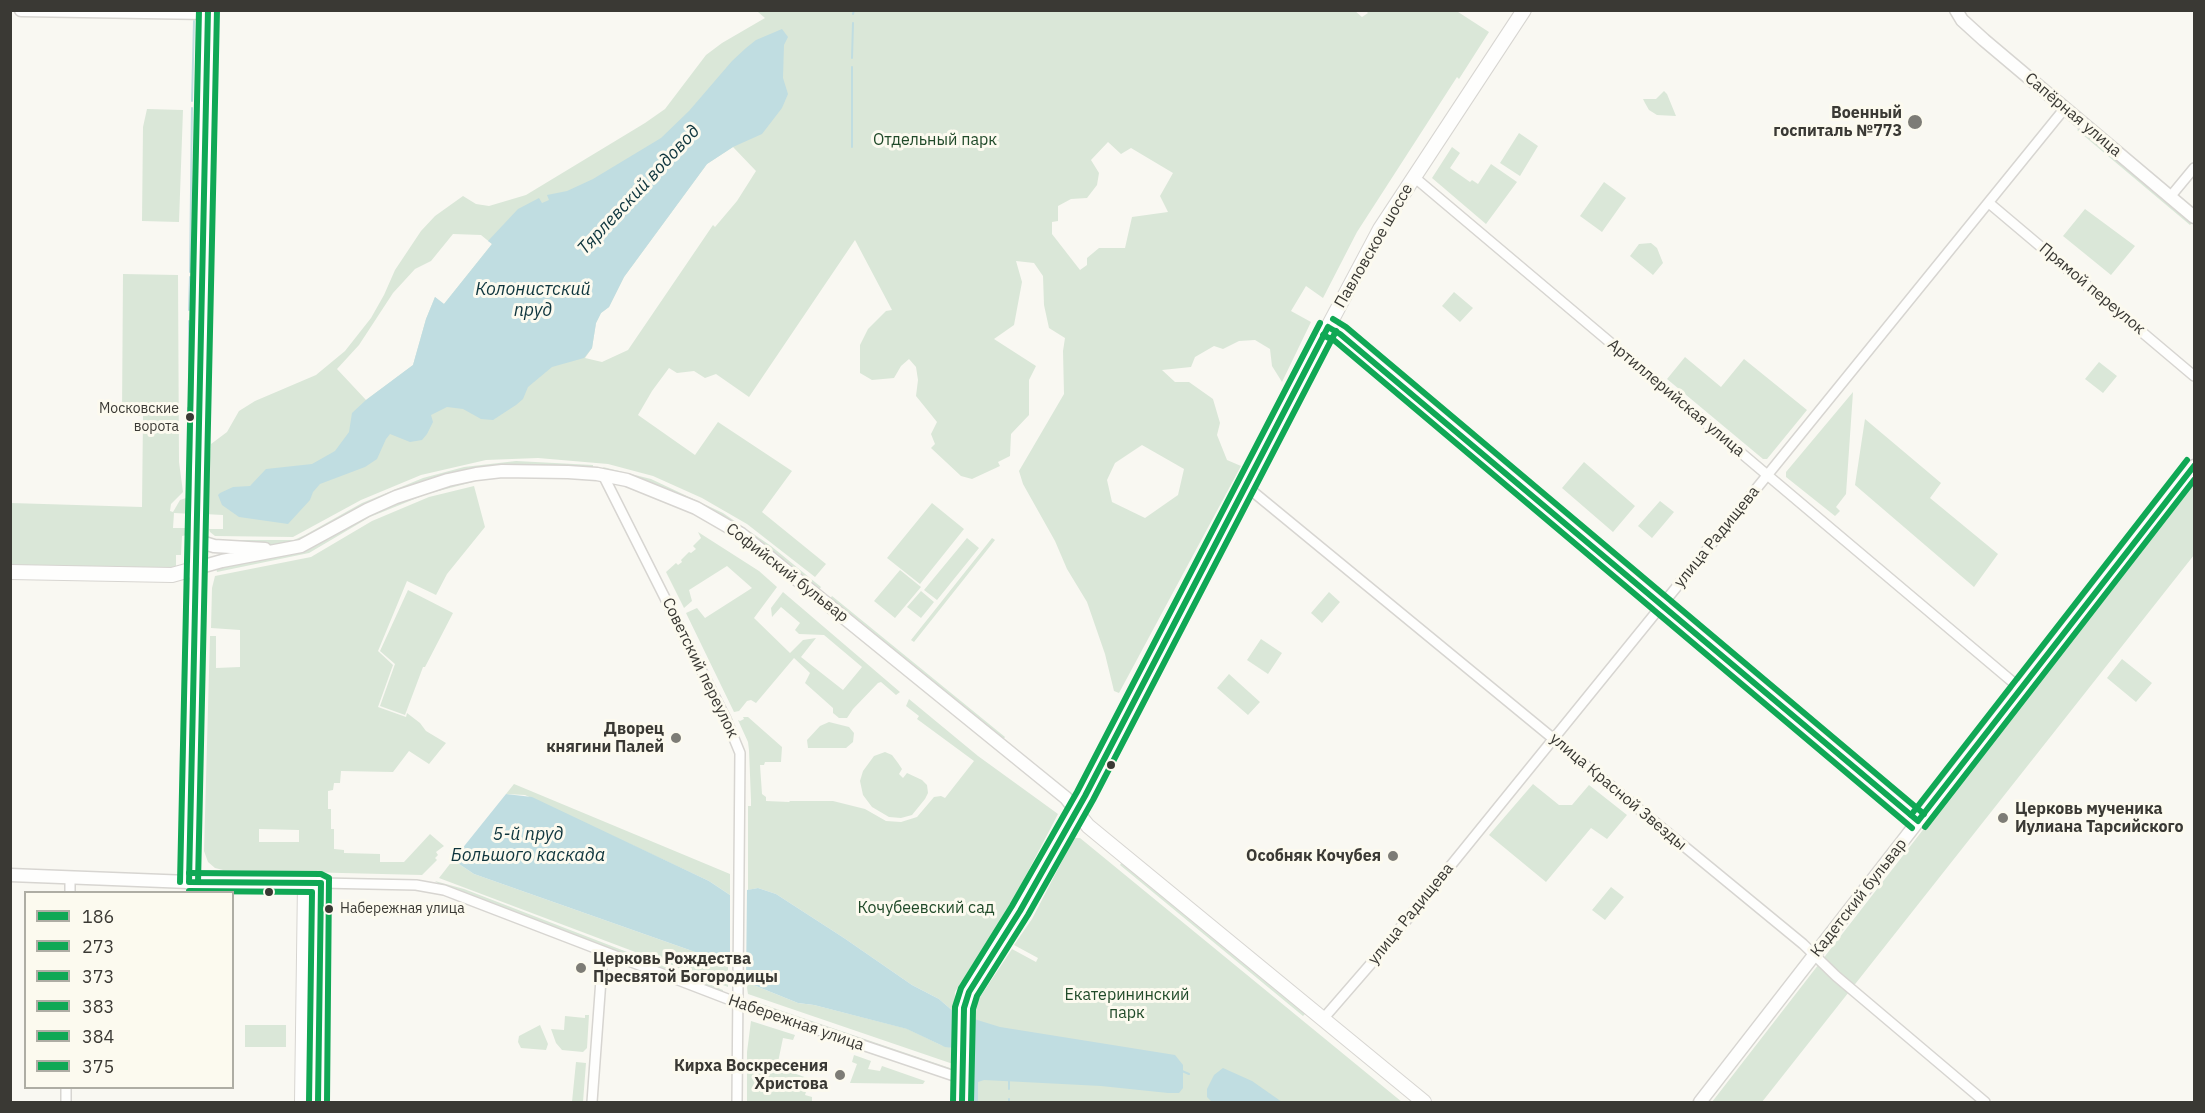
<!DOCTYPE html>
<html>
<head>
<meta charset="utf-8">
<style>
	body { margin:0 }
	#map { position:relative; width:2205px; height:1113px; overflow:hidden; background:#f9f8f2; font-family:"IBM Plex Sans",sans-serif }
	canvas { display:block }
	.frame { position:absolute; inset:0; border:12px solid #3a3934; pointer-events:none }
	.legend { position:absolute; left:24px; top:891px; width:210px; height:198px; box-sizing:border-box; background:#fcfaef; border:2px solid #aeada4; margin:0; padding:8px 10px; list-style:none; font-size:18px; color:#3a3934 }
	.legend li { display:flex; align-items:center; gap:12px; height:30px }
	.legend b { width:30px; border:2px solid #aeada4 }
</style>
</head>
<body>
<div id="map">
<canvas width="2205" height="1113"></canvas>
<div class="frame"></div>
<ul class="legend">
<li><b style="height:8px;background:#10a855"></b>186</li>
<li><b style="height:8px;background:#10a855"></b>273</li>
<li><b style="height:8px;background:#10a855"></b>373</li>
<li><b style="height:8px;background:#10a855"></b>383</li>
<li><b style="height:8px;background:#10a855"></b>384</li>
<li><b style="height:8px;background:#10a855"></b>375</li>
</ul>
</div>
<script>
const ctx = document.querySelector('canvas').getContext('2d');
ctx.lineJoin = 'round';
function paint(path, color) { ctx.fillStyle = color; ctx.fill(path, 'evenodd'); }
const poly = rows => new Path2D(rows.map(r => 'M' + r).join(''));
function trace(path, color, width, dash) { ctx.strokeStyle = color; ctx.lineWidth = width; ctx.lineCap = dash ? 'butt' : 'round'; ctx.setLineDash(dash || []); ctx.stroke(path); }
function label(font, color, halo, rows, align = 'center') {
  ctx.font = font + ' "IBM Plex Sans",sans-serif'; ctx.lineWidth = 6; ctx.setLineDash([]); ctx.textBaseline = 'middle'; ctx.strokeStyle = halo; ctx.fillStyle = color; for (const [text, x, y, turn = 0] of rows) {
    ctx.save(); ctx.translate(x, y); ctx.rotate((+turn || 0) * Math.PI / 180); ctx.textAlign = isNaN(turn) ? turn : align; if (halo) ctx.strokeText(text, 0, 0); ctx.fillText(text, 0, 0); ctx.restore();
  }
}
paint(poly([
	[1354,10,1362,17,1368,13,1366,11,1455,10,1489,32,1459,79,1457,77,1357,232,1323,298,1306,286,1291,311,1311,322,1282,382,1272,366,1270,349,1255,340,1239,341,1223,349,1214,346,1195,357,1191,367,1162,370,1175,382,1189,382,1213,399,1220,423,1217,435,1227,460,1241,466,1119,693,1114,691,1105,654,1087,602,1067,569,1055,541,1023,484,1019,471,1064,394,1063,351,1065,338,1049,328,1044,305,1043,276,1034,263,1016,261,1022,282,1014,325,994,339,1036,366,1029,380,1029,415,1011,434,1010,456,998,462,1000,466,972,479,961,476,931,448,935,444,931,434,937,422,916,396,918,380,916,367,909,359,901,366,894,378,872,380,860,373,860,345,868,329,886,311,892,310,855,240,749,397,716,374,705,378,694,371,677,373,669,368,652,391,638,415,695,455,718,422,792,471,762,512,826,564,815,577,747,524,702,498,653,476,608,464,538,458,486,460,421,475,361,500,293,537,215,536,210,532,209,529,223,529,223,515,204,514,206,471,209,470,211,444,227,432,239,411,255,401,316,375,345,351,371,318,384,295,395,270,421,231,435,216,463,196,476,204,489,206,526,195,645,123,665,109,706,55,722,43,765,18,758,12,760,11],
	[1108,142,1121,154,1131,148,1173,173,1160,196,1168,212,1132,217,1125,248,1099,248,1087,258,1087,265,1080,270,1052,234,1052,222,1058,221,1058,206,1071,199,1087,198,1097,185,1099,173,1091,160],
	[733,147,756,171,737,201,715,227,713,225,628,350,602,362,585,358,592,348,596,323,601,313,609,307,624,277,707,164],
	[453,234,481,235,492,244,444,304,435,297,426,319,413,365,366,400,337,369,359,345,393,293,415,269,431,261],
	[1142,445,1184,469,1178,495,1145,518,1112,502,1107,480,1115,463],
	[1664,91,1667,94,1676,116,1657,115,1649,110,1645,103,1643,99,1656,99],
	[147,109,183,110,179,222,142,221,143,127],
	[2080,127,2193,222,2190,225,2077,130],
	[1519,133,1538,146,1520,176,1500,163],
	[1452,147,1460,153,1450,168,1470,182,1472,180,1478,184,1491,164,1517,182,1486,224,1432,178],
	[1604,182,1626,198,1602,232,1580,216],
	[2085,209,2135,246,2111,275,2063,236],
	[1651,243,1657,248,1663,263,1653,275,1630,256,1639,244],
	[123,274,178,275,179,462,183,492,171,504,170,511,173,512,180,500,186,498,194,514,174,513,173,528,187,528,187,535,182,536,181,555,176,555,176,568,11,565,11,503,142,507,143,416,122,414],
	[1454,292,1473,308,1460,322,1442,306],
	[1685,357,1721,387,1744,359,1807,410,1767,459,1763,459,1667,379],
	[2099,362,2117,376,2103,393,2085,379],
	[1853,392,1846,494,1836,507,1840,511,1835,516,1786,477,1786,472],
	[1865,419,1941,483,1930,498,1998,554,1974,587,1855,485],
	[516,461,593,465,593,468,516,465,465,471,308,539,282,545,218,544,218,540,294,540,305,535,362,503,423,478,464,467],
	[1584,462,1635,506,1613,532,1562,488],
	[603,467,651,479,723,513,771,546,821,587,819,590,672,492,631,476,605,470],
	[471,479,473,482,427,494,370,517,309,553,217,572,216,568,308,550,348,525,406,498],
	[2194,480,2194,555,1762,1102,1712,1102],
	[474,486,485,527,447,574,436,595,407,581,378,651,393,665,378,707,406,717,407,713,420,723,426,731,446,743,429,764,409,751,393,772,341,771,340,783,334,783,333,790,328,791,328,809,331,809,331,829,334,829,334,849,344,850,344,853,380,854,380,862,404,862,430,834,444,846,436,852,438,855,435,858,437,860,422,875,223,870,215,868,208,862,204,851,210,636,216,636,216,668,240,667,240,630,211,628,212,588,215,576,311,557,372,521,429,497],
	[259,829,299,830,299,842,259,842],
	[1660,501,1674,512,1652,538,1638,526],
	[932,503,964,529,920,584,887,558],
	[698,532,759,571,777,587,754,618,790,653,803,640,816,638,801,657,843,690,862,667,824,635,799,634,795,630,800,623,781,607,772,617,771,608,783,592,900,692,896,695,881,682,878,683,853,709,847,718,839,718,833,713,833,708,805,683,810,673,794,658,756,703,751,700,747,701,739,711,734,712,686,613,697,608,705,618,752,588,727,566,689,590,692,601,684,608,666,572,676,563,678,565,682,562,681,560,689,552,691,553,696,549,693,546,701,538],
	[967,538,979,548,937,600,924,590],
	[992,538,995,540,914,642,911,640],
	[900,570,921,587,895,618,874,601],
	[408,590,453,613,425,667,423,667,405,715,380,706,395,664,380,651],
	[921,591,934,602,921,618,907,607],
	[1329,592,1340,602,1322,623,1311,613],
	[832,596,1005,737,1003,740,830,599],
	[1261,639,1282,653,1268,674,1247,660],
	[2122,659,2152,683,2136,702,2107,678],
	[1229,674,1260,702,1248,715,1217,688],
	[909,699,978,756,1058,814,1011,904,955,992,954,1012,939,999,912,985,844,938,776,894,758,888,748,890,748,806,751,806,751,800,749,750,748,742,738,720,740,721,744,719,743,717,748,717,782,747,781,762,765,762,764,765,760,765,762,794,766,797,766,801,789,802,790,801,833,801,865,809,886,821,901,822,917,817,934,797,941,796,945,798,974,761,917,719,919,716,906,706],
	[829,722,849,727,854,733,853,742,846,748,808,748,807,740,820,726],
	[885,752,892,755,898,763,902,769,899,774,903,778,907,773,922,780,927,785,928,793,925,799,912,815,901,818,889,817,872,807,863,795,860,781,863,771,874,756],
	[514,784,730,874,730,895,709,881,525,795,506,794],
	[1533,784,1559,805,1572,805,1589,785,1627,815,1607,839,1591,828,1546,882,1489,835],
	[1074,838,1080,838,1402,1102,971,1102,972,1009,1012,949,1036,962,1038,958,1014,945,1032,919],
	[453,860,474,874,715,959,728,957,728,987,439,878],
	[1122,862,1306,1013,1303,1016,1120,865],
	[435,881,464,889,697,979,723,990,723,993,439,884],
	[1611,887,1624,897,1605,920,1592,910],
	[310,897,317,898,313,1102,307,1102],
	[746,982,798,1003,814,1005,908,1029,941,1045,953,1048,953,1064,748,994],
	[753,1001,950,1068,949,1071,751,1004],
	[585,1015,589,1015,587,1048,583,1052,562,1050,556,1043,551,1029,564,1030,565,1016,585,1018],
	[751,1021,795,1035,793,1040,783,1038,777,1067,810,1079,805,1095,812,1097,812,1102,747,1102,747,1052],
	[245,1025,286,1025,286,1047,245,1047],
	[540,1025,548,1044,546,1050,521,1048,518,1042,519,1036],
	[854,1055,871,1061,868,1069,880,1071,882,1066,925,1081,923,1084,850,1083,857,1064,852,1062],
	[576,1062,586,1063,583,1102,572,1102]
]), '#dae7d8');
paint(poly([
	[782,29,788,37,784,45,783,78,788,94,782,108,762,134,733,147,707,164,624,277,609,307,601,313,596,323,592,348,584,358,552,367,528,387,523,399,516,405,493,420,481,419,463,409,447,407,431,415,433,422,427,434,422,440,410,442,390,434,386,439,377,459,365,467,320,484,313,492,310,500,288,524,239,517,222,505,218,495,220,493,233,487,250,486,266,469,312,464,335,451,349,432,352,413,366,400,413,365,426,319,435,297,444,304,492,244,488,241,518,209,539,198,542,203,549,200,547,195,567,191,593,179,661,138,689,111,732,61,746,48,756,40],
	[506,794,532,797,709,881,730,895,730,956,715,959,474,874,453,860],
	[758,888,776,894,844,938,912,985,939,999,954,1012,953,1048,945,1047,907,1029,814,1005,798,1003,746,982,747,890],
	[971,1018,1000,1027,1175,1055,1183,1065,1183,1088,1179,1093,1168,1093,1101,1086,984,1080,978,1082,978,1102,971,1102],
	[1223,1068,1252,1081,1282,1102,1212,1102,1207,1097,1207,1089,1214,1075]
]), '#c0dde1');
trace(poly([
	[853,14,854,10],
	[852,58,853,23],
	[852,67,852,147],
	[192,101,194,21],
	[190,272,192,108],
	[189,310,190,277],
	[189,400,189,321],
	[188,408,190,479,192,479],
	[1182,1071,1189,1074],
	[1009,1081,1009,1089],
	[1009,1102,1009,1099]
]), '#c0dde1', 2);
const minor = poly([
	[1414,177,2021,689],
	[2170,197,2194,168],
	[1989,203,2194,376],
	[603,475,726,719,740,753,737,1102],
	[1246,486,1803,944,1836,976,1985,1102],
	[321,883,416,885,444,890,738,1003,963,1079],
	[70,892,70,877],
	[1323,1019,1375,959,1529,769,2065,108],
	[66,1102,66,1088],
	[592,1102,603,952]
]);
const tertiary = poly([
	[21,10,208,13],
	[1956,10,1962,20,1984,40,2194,217],
	[1328,327,1340,334,1918,821],
	[198,541,214,546,265,549],
	[197,568,222,561,301,546,367,510,396,497,448,480,476,474,502,471,568,472,597,474,627,480,696,508,741,534,1066,798,1076,811],
	[10,875,189,882],
	[1700,1102,2194,466]
]);
const secondary = poly([
	[208,10,197,568,189,882,321,883,318,1102],
	[10,572,172,575,197,568],
	[1076,811,1088,826,1424,1102],
	[302,1102,305,883],
	[962,1102,964,1008,969,992,1020,911,1085,796,1328,327,1380,229,1524,10]
]);
trace(minor, '#d7d5d1', 12);
trace(tertiary, '#d7d5d1', 15);
trace(secondary, '#d7d5d1', 16);
trace(minor, '#fefefd', 9);
trace(tertiary, '#fefefd', 12);
trace(secondary, '#fefefd', 14);
trace(poly([
	[1328,327,1340,334,1918,821],
	[1918,821,2194,466],
	[962,1102,964,1008,969,992,1020,911,1085,796,1328,327]
]), '#10a855', 6);
trace(poly([
	[1323,335,1335,341,1912,828],
	[1925,827,2194,480],
	[971,1102,973,1009,977,996,1028,915,1093,800,1336,331]
]), '#10a855', 6);
trace(poly([
	[1333,319,1346,327,1924,814],
	[1911,815,2187,460],
	[953,1102,955,1007,961,988,1012,906,1077,792,1320,323]
]), '#10a855', 6);
trace(poly([
	[189,882,208,10],
	[189,882,321,883,318,1102]
]), '#10a855', 6);
trace(poly([
	[198,882,217,10],
	[189,891,312,892,309,1102]
]), '#10a855', 6);
trace(poly([
	[189,873,321,874,329,878,327,1102],
	[180,882,199,10]
]), '#10a855', 6);
for (const [x, y, r, color] of [
	[1915,122,8,"#7d7c76"],
	[190,417,5,"#3a3934"],
	[676,738,6,"#7d7c76"],
	[1111,765,5,"#3a3934"],
	[2003,818,6,"#7d7c76"],
	[1393,856,6,"#7d7c76"],
	[269,892,5,"#3a3934"],
	[329,909,5,"#3a3934"],
	[581,968,6,"#7d7c76"],
	[840,1075,6,"#7d7c76"]
]) { const dot = new Path2D(); dot.arc(x, y, r, 0, 2 * Math.PI); ctx.fillStyle = color; ctx.fill(dot); trace(dot, '#fcfaef', 2); }
label('14px', '#3a3934', '#fcfaef', [
	["Московские",179,409],
	["ворота",179,427],
	["Набережная улица",340,909,"left"]
], 'right');
label('bold 16px', '#3a3934', '#fcfaef', [
	["Военный",1902,113],
	["госпиталь №773",1902,131],
	["Дворец",664,729],
	["княгини Палей",664,747],
	["Церковь мученика",2015,809,"left"],
	["Иулиана Тарсийского",2015,827,"left"],
	["Особняк Кочубея",1381,856],
	["Церковь Рождества",593,959,"left"],
	["Пресвятой Богородицы",593,977,"left"],
	["Кирха Воскресения",828,1066],
	["Христова",828,1084]
], 'right');
label('16px', '#3a3934', '#fcfaef', [
	["Сапёрная улица",2073,115,40],
	["Павловское шоссе",1374,246,-60],
	["Прямой переулок",2092,289,40],
	["Артиллерийская улица",1676,398,40],
	["улица Радищева",1717,537,-51],
	["Софийский бульвар",787,573,38],
	["Советский переулок",700,668,64],
	["улица Красной Звезды",1618,792,40],
	["Кадетский бульвар",1859,898,-52],
	["улица Радищева",1411,914,-51],
	["Набережная улица",796,1023,19]
]);
label('16px', '#204a29', '#fcfaef', [
	["Отдельный парк",935,140],
	["Кочубеевский сад",926,908],
	["Екатерининский",1127,995],
	["парк",1127,1013]
]);
label('italic 18px', '#0e353d', '#fcfaef', [
	["Тярлевский водовод",639,190,-47],
	["Колонистский",533,290],
	["пруд",533,311],
	["5-й пруд",528,835],
	["Большого каскада",528,856]
]);
</script>
</body>
</html>
